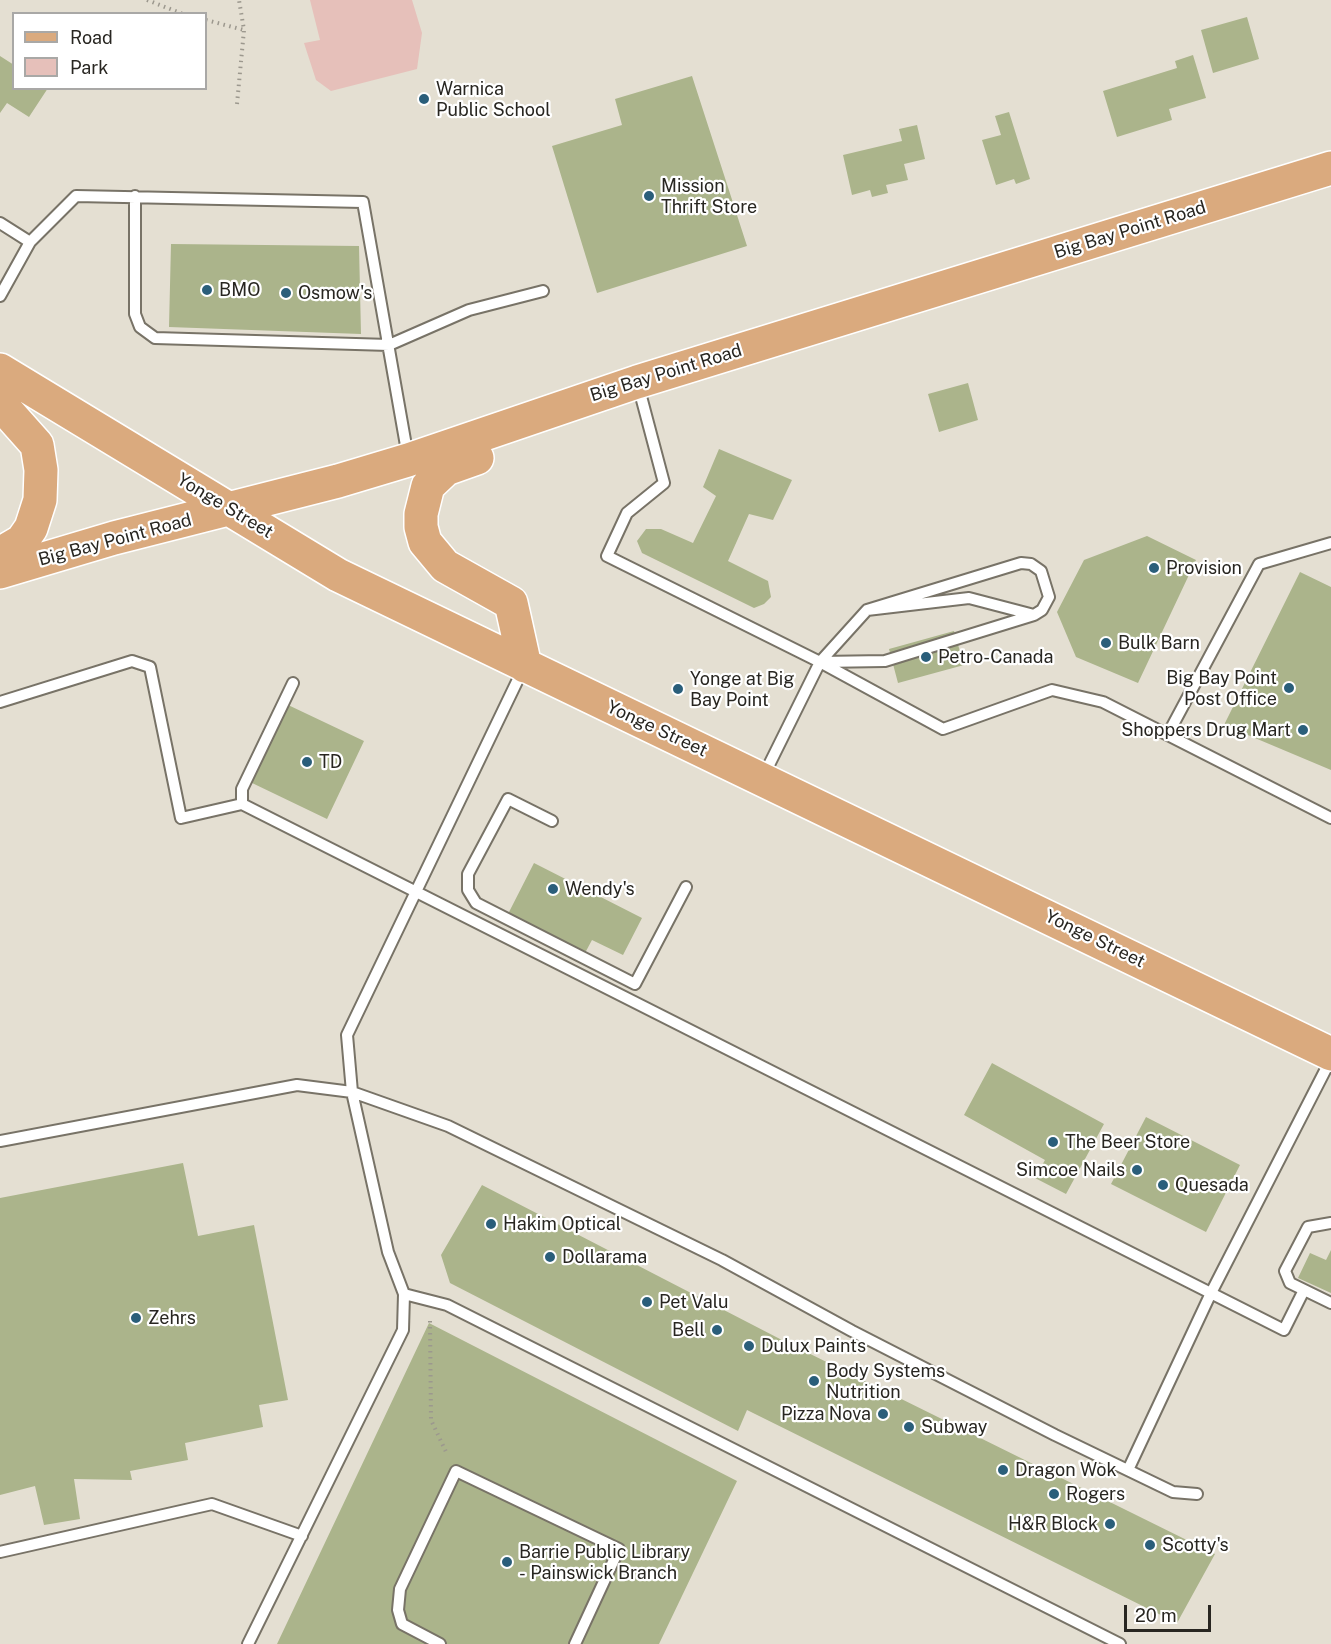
<!DOCTYPE html>
<html>
<head>
<meta charset="utf-8">
<style>
	body { margin:0 }
	#map { position:relative; width:1331px; height:1644px; overflow:hidden; background:#e4dfd2; font-family:"Public Sans",sans-serif }
	canvas { display:block }
	.legend { position:absolute; left:12px; top:12px; width:195px; height:78px; box-sizing:border-box; background:#fff; border:2px solid #a9a8a6; margin:0; padding:8px 10px; list-style:none; font-size:18px; color:#282621 }
	.legend li { display:flex; align-items:center; gap:12px; height:30px }
	.legend b { width:30px; border:2px solid #a9a8a6 }
	.scale { position:absolute; left:1124px; top:1605px; width:87px; height:27px; box-sizing:border-box; border:3px solid #282621; border-top:0; padding-left:8px; font-size:18px; line-height:21px; white-space:nowrap; color:#282621; -webkit-text-stroke:4px #fff; paint-order:stroke }
</style>
</head>
<body>
<div id="map">
<canvas width="1331" height="1644"></canvas>
<ul class="legend">
<li><b style="height:8px;background:#daaa7e"></b>Road</li>
<li><b style="height:16px;background:#e6c0ba"></b>Park</li>
</ul>
<div class="scale">20 m</div>
</div>
<script>
const ctx = document.querySelector('canvas').getContext('2d');
ctx.lineJoin = 'round';
function paint(path, color) { ctx.fillStyle = color; ctx.fill(path, 'evenodd'); }
const poly = rows => new Path2D(rows.map(r => 'M' + r).join(''));
function trace(path, color, width, dash) { ctx.strokeStyle = color; ctx.lineWidth = width; ctx.lineCap = dash ? 'butt' : 'round'; ctx.setLineDash(dash || []); ctx.stroke(path); }
function label(font, color, halo, rows, align = 'center') {
  ctx.font = font + ' "Public Sans",sans-serif'; ctx.lineWidth = 4.5; ctx.setLineDash([]); ctx.textBaseline = 'middle'; ctx.strokeStyle = halo; ctx.fillStyle = color; for (const [text, x, y, turn = 0] of rows) {
    ctx.save(); ctx.translate(x, y); ctx.rotate((+turn || 0) * Math.PI / 180); ctx.textAlign = isNaN(turn) ? turn : align; if (halo) ctx.strokeText(text, 0, 0); ctx.fillText(text, 0, 0); ctx.restore();
  }
}
paint(poly([
	[310,0,412,0,422,33,417,69,331,91,316,80,304,43,320,40]
]), '#e6c0ba');
paint(poly([
	[1247,17,1259,59,1213,73,1201,30],
	[1193,55,1206,98,1169,109,1172,120,1117,137,1103,91,1177,68,1175,61],
	[0,56,14,65,14,88,48,88,29,117,7,103,0,113],
	[692,76,747,246,597,293,552,146,622,125,615,99],
	[1009,112,1030,179,1016,184,1014,179,996,185,982,140,1001,135,995,116],
	[917,125,925,159,904,164,908,180,886,185,888,193,872,197,870,190,852,195,843,155,902,141,899,129],
	[171,244,359,246,361,334,169,327],
	[968,383,978,420,939,432,928,394],
	[719,449,792,480,773,520,749,514,728,561,768,581,771,597,764,604,754,608,642,553,637,541,646,529,661,529,693,543,716,496,703,487],
	[1147,536,1196,560,1138,683,1076,657,1057,612,1084,560],
	[1300,572,1331,587,1331,770,1224,725],
	[954,631,964,665,898,683,889,649],
	[286,704,364,741,327,819,250,782],
	[534,863,642,918,623,955,592,940,585,953,508,914],
	[992,1063,1104,1124,1066,1194,1035,1178,1045,1160,964,1115],
	[1146,1117,1240,1165,1206,1232,1111,1184],
	[183,1163,198,1236,254,1225,288,1400,259,1405,263,1427,185,1443,188,1460,130,1471,132,1480,74,1479,80,1519,44,1525,35,1486,0,1495,0,1198],
	[482,1185,780,1339,1215,1554,1177,1623,747,1410,738,1431,450,1283,441,1255],
	[1331,1250,1331,1293,1298,1278,1310,1253,1326,1260],
	[429,1323,737,1481,659,1644,277,1644]
]), '#abb48b');
const lane = poly([
	[135,196,135,314,140,327,155,338,389,345,469,310,543,291],
	[0,223,30,242],
	[0,296,30,242,76,196,363,202,408,457],
	[638,385,664,483,627,513,607,556,820,662,885,661,1034,615],
	[820,662,867,610,1021,563,1031,564,1041,571,1049,597,1042,610,1034,615,969,598,867,610],
	[0,702,132,661,150,667,181,818,242,804,1284,1330,1304,1290],
	[1168,734,1259,564,1331,543],
	[763,777,820,662,943,729,1052,690,1103,702,1331,818],
	[242,804,242,789,293,683],
	[552,821,508,799,468,874,468,890,476,903,635,984,686,887],
	[0,1141,297,1085,352,1092,448,1126,722,1260,852,1331,1055,1435,1173,1492,1197,1494],
	[1331,1223,1308,1227,1285,1271,1290,1283,1331,1303],
	[404,1294,447,1305,1120,1644],
	[1128,1470,1211,1293,1331,1059],
	[0,1552,212,1504,302,1536],
	[248,1644,403,1330,404,1294,388,1252,352,1092,347,1035,523,669],
	[440,1644,402,1624,398,1610,400,1589,456,1471,619,1549,575,1644]
]);
const primary = poly([
	[0,370,338,575,1331,1054],
	[0,372,5,409,37,445,41,470,40,500,31,528,22,541,0,554],
	[477,458,446,469,428,486,421,514,421,527,425,542,445,566,511,603,525,666],
	[0,572,114,538,338,481,408,460,637,382,1331,168]
]);
trace(lane, '#787367', 14);
trace(primary, '#fff', 36);
trace(poly([
	[147,0,183,14],
	[206,20,244,30],
	[237,104,244,30,239,0],
	[430,1321,431,1420,447,1454]
]), '#9c988e', 4, [1.5, 4.5]);
trace(lane, '#fff', 10);
trace(primary, '#daaa7e', 33);
for (const [x, y, r, color] of [
	[424,99,6,"#2a5e7a"],
	[649,196,6,"#2a5e7a"],
	[207,290,6,"#2a5e7a"],
	[286,293,6,"#2a5e7a"],
	[1154,568,6,"#2a5e7a"],
	[1106,643,6,"#2a5e7a"],
	[926,657,6,"#2a5e7a"],
	[1289,688,6,"#2a5e7a"],
	[678,689,6,"#2a5e7a"],
	[1303,730,6,"#2a5e7a"],
	[307,762,6,"#2a5e7a"],
	[553,889,6,"#2a5e7a"],
	[1053,1142,6,"#2a5e7a"],
	[1137,1170,6,"#2a5e7a"],
	[1163,1185,6,"#2a5e7a"],
	[491,1224,6,"#2a5e7a"],
	[550,1257,6,"#2a5e7a"],
	[647,1302,6,"#2a5e7a"],
	[136,1318,6,"#2a5e7a"],
	[717,1330,6,"#2a5e7a"],
	[749,1346,6,"#2a5e7a"],
	[814,1381,6,"#2a5e7a"],
	[883,1414,6,"#2a5e7a"],
	[909,1427,6,"#2a5e7a"],
	[1003,1470,6,"#2a5e7a"],
	[1054,1494,6,"#2a5e7a"],
	[1110,1524,6,"#2a5e7a"],
	[1150,1545,6,"#2a5e7a"],
	[507,1562,6,"#2a5e7a"]
]) { const dot = new Path2D(); dot.arc(x, y, r, 0, 2 * Math.PI); ctx.fillStyle = color; ctx.fill(dot); trace(dot, '#fff', 2); }
label('18px', '#282621', '#fff', [
	["Warnica",436,89],
	["Public School",436,110],
	["Mission",661,186],
	["Thrift Store",661,207],
	["BMO",219,290],
	["Osmow's",298,293],
	["Provision",1166,568],
	["Bulk Barn",1118,643],
	["Petro-Canada",938,657],
	["Big Bay Point",1277,678,"right"],
	["Post Office",1277,699,"right"],
	["Yonge at Big",690,679],
	["Bay Point",690,700],
	["Shoppers Drug Mart",1291,730,"right"],
	["TD",319,762],
	["Wendy's",565,889],
	["The Beer Store",1065,1142],
	["Simcoe Nails",1125,1170,"right"],
	["Quesada",1175,1185],
	["Hakim Optical",503,1224],
	["Dollarama",562,1257],
	["Pet Valu",659,1302],
	["Zehrs",148,1318],
	["Bell",705,1330,"right"],
	["Dulux Paints",761,1346],
	["Body Systems",826,1371],
	["Nutrition",826,1392],
	["Pizza Nova",871,1414,"right"],
	["Subway",921,1427],
	["Dragon Wok",1015,1470],
	["Rogers",1066,1494],
	["H&R Block",1098,1524,"right"],
	["Scotty's",1162,1545],
	["Barrie Public Library",519,1552],
	["- Painswick Branch",519,1573]
], 'left');
label('18px', '#282621', '#fff', [
	["Big Bay Point Road",1130,230,-17],
	["Big Bay Point Road",666,373,-17],
	["Yonge Street",225,506,31],
	["Big Bay Point Road",115,540,-15],
	["Yonge Street",657,729,25],
	["Yonge Street",1095,939,26]
]);
</script>
</body>
</html>
